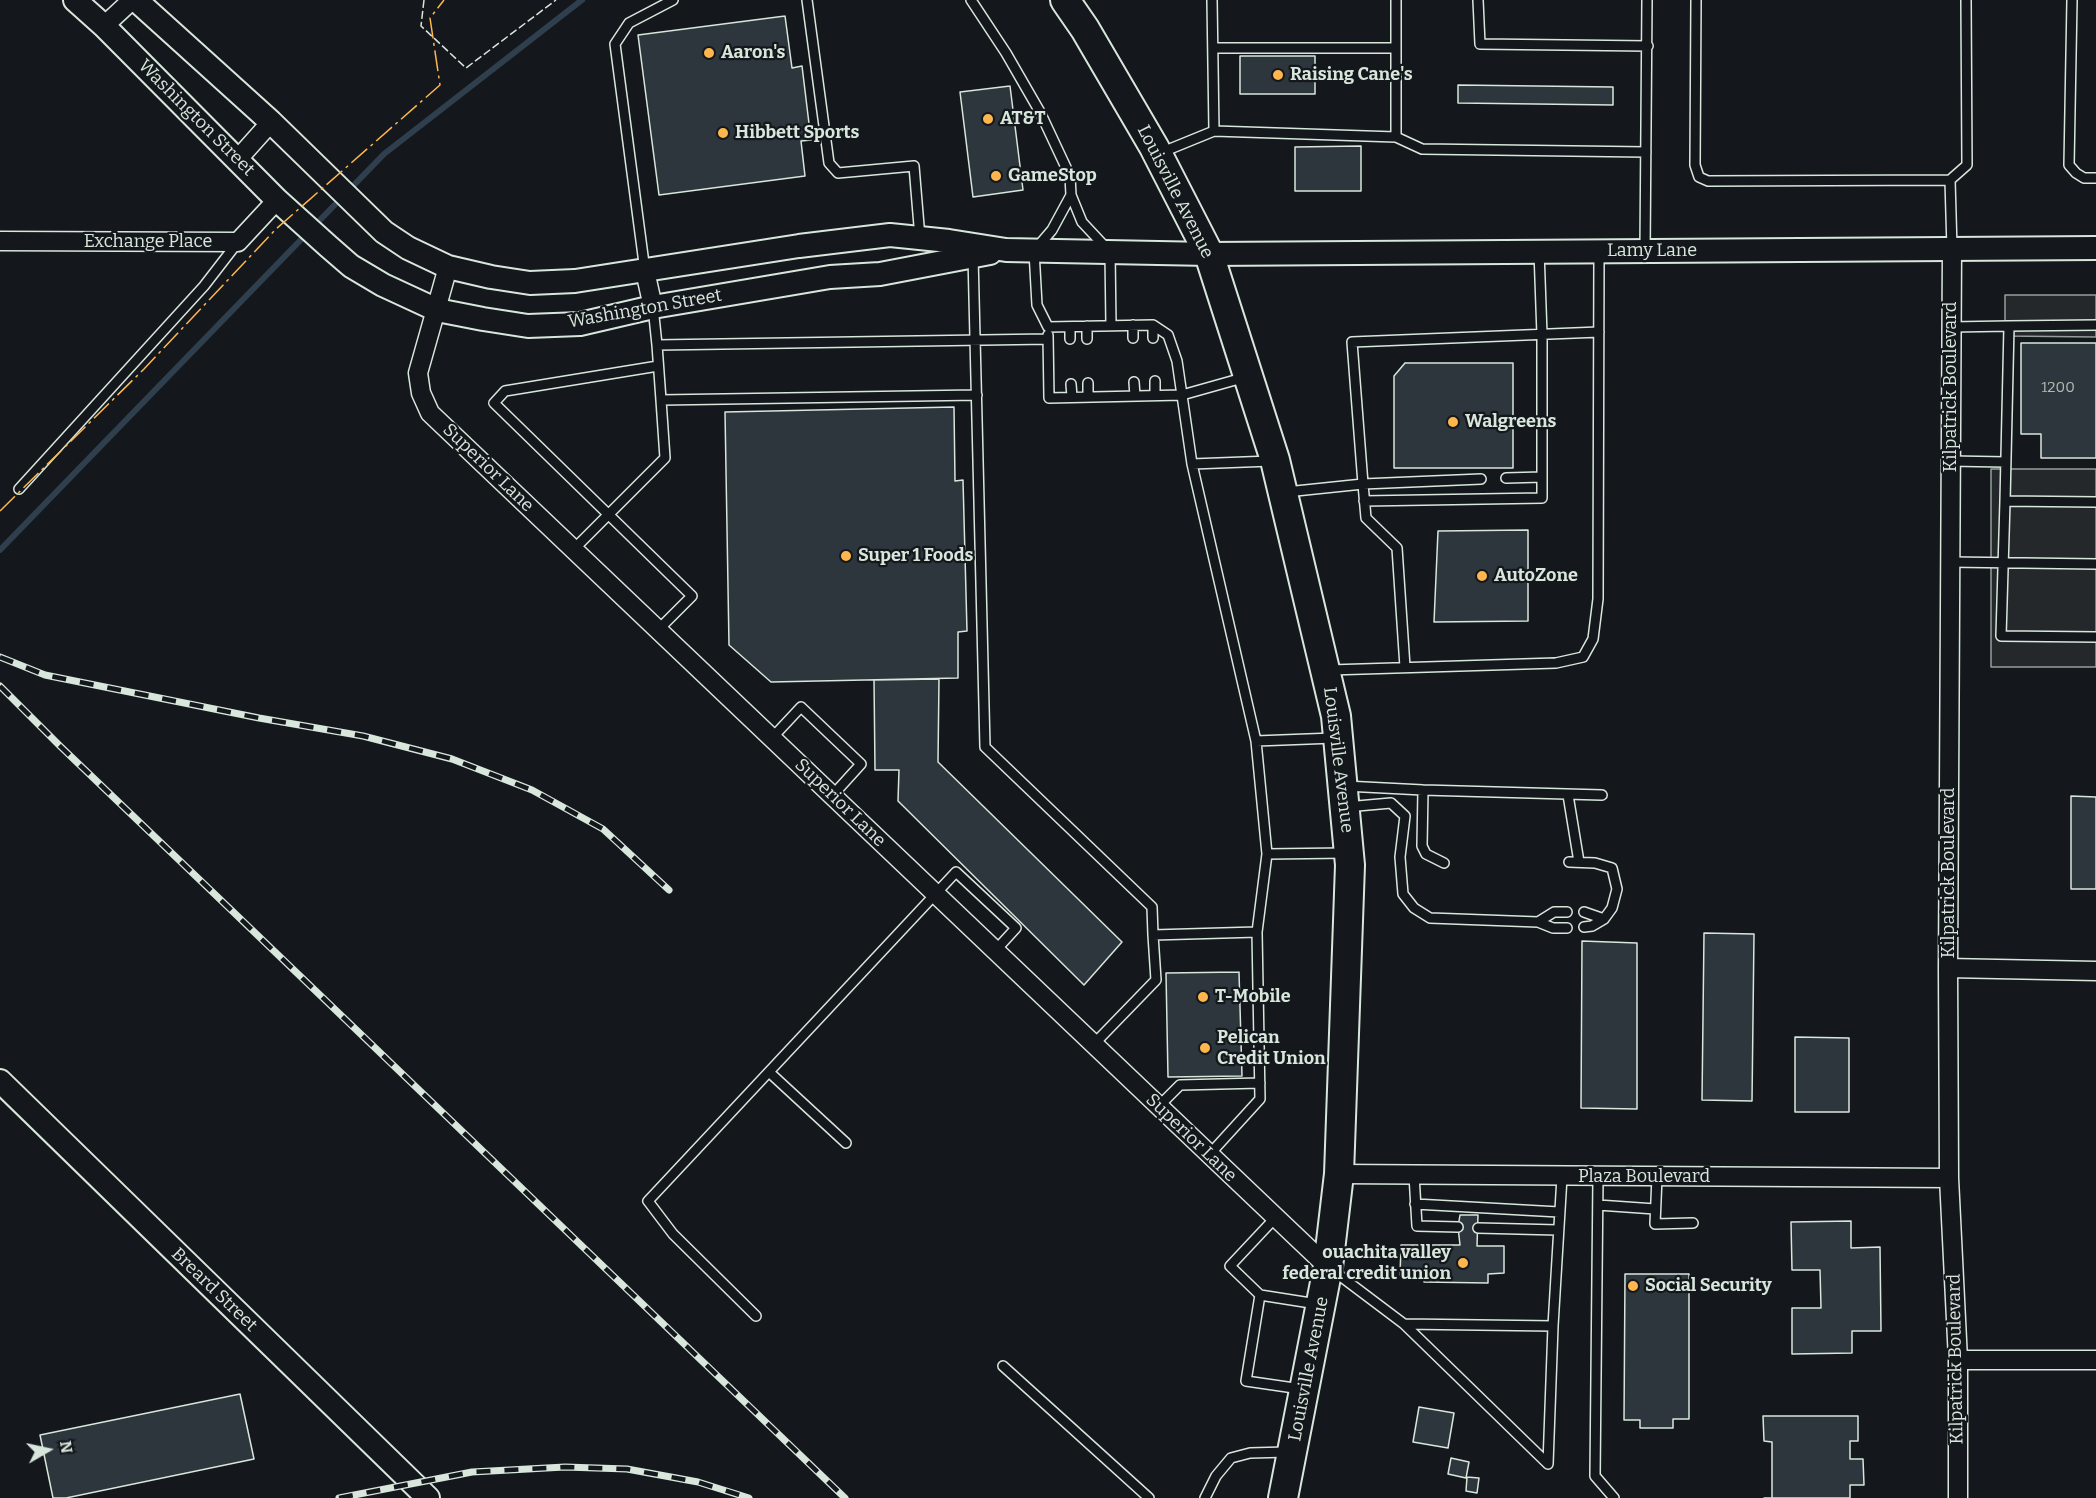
<!DOCTYPE html>
<html>
<head>
<meta charset="utf-8">
<style>
	body { margin:0 }
	#map { position:relative; width:2096px; height:1498px; overflow:hidden; background:#14181c; font-family:Bitter,serif }
	canvas { display:block }
	.north { position:absolute; left:18px; top:1420px; width:60px; height:60px; -webkit-text-stroke:4px #14181c; paint-order:stroke; rotate:81deg; font-size:16px; font-weight:700; line-height:24px; text-align:center; color:#d8e6dc }
	.north::after { content:''; display:block; margin:auto; width:21px; height:27px; background:#d8e6dc; clip-path:polygon(50% 0,100% 100%,50% 72%,0 100%) }
</style>
</head>
<body>
<div id="map">
<canvas width="2096" height="1498"></canvas>
<div class="north">N</div>
</div>
<script>
const ctx = document.querySelector('canvas').getContext('2d');
ctx.lineJoin = 'round';
function paint(path, color) { ctx.fillStyle = color; ctx.fill(path, 'evenodd'); }
const poly = rows => new Path2D(rows.map(r => 'M' + r).join(''));
function trace(path, color, width, dash) { ctx.strokeStyle = color; ctx.lineWidth = width; ctx.lineCap = dash ? 'butt' : 'round'; ctx.setLineDash(dash || []); ctx.stroke(path); }
function label(font, color, halo, rows, align = 'center') {
  ctx.font = font + ' Bitter,serif'; ctx.lineWidth = 4.5; ctx.setLineDash([]); ctx.textBaseline = 'middle'; ctx.strokeStyle = halo; ctx.fillStyle = color; for (const [text, x, y, turn = 0] of rows) {
    ctx.save(); ctx.translate(x, y); ctx.rotate((+turn || 0) * Math.PI / 180); ctx.textAlign = isNaN(turn) ? turn : align; if (halo) ctx.strokeText(text, 0, 0); ctx.fillText(text, 0, 0); ctx.restore();
  }
}
const parking = poly([
	[2005,295,2096,295,2096,337,2005,336,2005,295],
	[1991,469,2096,469,2096,667,1991,667,1991,469]
]);
paint(parking, '#24282b');
trace(parking, '#939e99', 1.5);
trace(poly([
	[0,550,384,154,582,0]
]), '#2f3f4d', 6);
const building = poly([
	[785,16,792,68,802,66,811,140,801,141,805,176,659,195,638,35,785,16],
	[1240,56,1315,56,1315,94,1240,94,1240,56],
	[1458,85,1613,87,1613,105,1458,103,1458,85],
	[1010,86,1023,190,973,197,960,92,1010,86],
	[1361,146,1361,191,1295,191,1295,147,1361,146],
	[2021,343,2096,343,2096,458,2041,458,2041,434,2021,434,2021,343],
	[1405,363,1513,363,1513,468,1394,468,1394,376,1405,363],
	[954,407,955,481,963,480,967,631,958,632,958,678,771,682,729,645,725,412,954,407],
	[1528,530,1528,621,1434,622,1438,531,1528,530],
	[939,679,938,762,1122,942,1084,985,898,801,899,770,875,770,874,680,939,679],
	[2071,796,2096,797,2096,889,2071,889,2071,796],
	[1704,933,1754,934,1752,1101,1702,1100,1704,933],
	[1582,941,1637,943,1637,1109,1581,1108,1582,941],
	[1239,972,1242,1076,1168,1077,1166,973,1239,972],
	[1795,1037,1849,1038,1849,1112,1795,1112,1795,1037],
	[1460,1215,1478,1215,1477,1246,1504,1246,1504,1273,1488,1274,1488,1283,1424,1282,1424,1274,1400,1275,1401,1245,1460,1245,1458,1227,1460,1215],
	[1851,1221,1851,1248,1880,1247,1881,1331,1852,1331,1852,1353,1792,1354,1792,1308,1821,1308,1820,1270,1792,1270,1791,1222,1851,1221],
	[1625,1274,1689,1274,1689,1419,1673,1419,1673,1428,1640,1428,1640,1420,1624,1420,1625,1274],
	[240,1394,254,1459,66,1498,53,1498,40,1435,240,1394],
	[1419,1407,1454,1413,1448,1448,1413,1442,1419,1407],
	[1763,1416,1858,1416,1858,1441,1850,1441,1850,1459,1863,1459,1864,1485,1850,1485,1850,1498,1764,1498,1772,1498,1772,1442,1764,1441,1763,1416],
	[1451,1458,1469,1462,1466,1478,1448,1474,1451,1458],
	[1467,1477,1479,1478,1477,1493,1466,1491,1467,1477]
]);
paint(building, '#2c363c');
trace(building, '#d8e6dc', 1.5);
const service = poly([
	[807,0,829,163,838,173,914,166,920,238],
	[971,0,1006,53,1040,112,1070,176,1071,195,1082,222,1110,252,1111,326],
	[1478,0,1480,44,1648,46],
	[1696,0,1695,165,1699,177,1708,181,1950,180,1967,165,1966,0],
	[2072,0,2069,165,2076,173,2084,178,2096,178],
	[1214,48,1396,48],
	[1214,131,1396,137,1422,149,1646,152],
	[1396,137,1396,0],
	[1160,153,1214,131,1212,0],
	[1950,180,1952,249],
	[1071,195,1052,230,1034,251,1037,305,1048,327,1153,325,1168,335,1177,361,1192,464,1256,741,1267,854,1257,932,1260,1099,1209,1155],
	[1645,251,1647,0],
	[973,256,985,747,1152,907,1153,935],
	[645,271,615,44,629,23,673,0],
	[653,307,657,345],
	[1133,325,1133,338],
	[1153,325,1153,338],
	[1087,326,1087,339],
	[2009,326,2096,325],
	[1070,327,1070,339],
	[1951,327,2009,326,2005,501,2096,502],
	[1048,335,1049,398,1182,395,1246,377],
	[1155,381,1155,395],
	[1134,382,1135,396],
	[1088,383,1088,397],
	[1071,384,1072,397],
	[977,395,661,400,657,345,1048,339],
	[1950,461,2006,462],
	[1192,464,1271,461],
	[1506,478,1542,477],
	[1481,479,1363,484,1352,342,1599,332],
	[19,489,204,286,238,242],
	[1286,492,1363,484,1366,518,1397,548,1405,667],
	[1364,501,1542,498,1542,335,1539,251],
	[2005,501,2001,636,2096,637],
	[574,549,665,458,661,400],
	[1950,562,2096,564],
	[658,630,692,596,494,403,505,391,658,366],
	[1330,670,1556,663,1583,657,1593,639,1598,599,1599,251],
	[772,738,801,707,861,764,832,796],
	[1256,741,1334,738],
	[1345,786,1423,790,1602,795],
	[1423,790,1422,846,1426,854,1444,863],
	[1568,795,1579,862],
	[1346,807,1391,803,1405,816,1400,857,1403,894,1414,908,1430,918,1538,922,1554,912,1567,912],
	[1267,854,1346,853],
	[1569,862,1595,863,1612,868,1617,889,1612,908,1604,919,1584,912],
	[1538,922,1553,928,1567,928],
	[1584,927,1592,926,1604,919],
	[1093,1045,1156,980,1153,935,1257,932],
	[769,1072,846,1143],
	[1158,1107,1180,1085,1260,1083],
	[1414,1175,1417,1226,1458,1227],
	[1598,1177,1595,1476,1614,1498],
	[1657,1177,1655,1224,1693,1223],
	[1415,1204,1559,1212],
	[1598,1205,1655,1209],
	[1275,1218,1230,1266,1260,1295,1246,1381,1301,1389],
	[1478,1228,1558,1230],
	[1331,1269,1404,1324,1548,1464,1553,1326,1562,1177],
	[1260,1295,1317,1304],
	[756,1316,673,1234,648,1201,956,872,1016,928,995,951],
	[1404,1324,1553,1326],
	[1003,1366,1149,1498],
	[1205,1498,1216,1476,1231,1458,1250,1453,1287,1452]
]);
const minor = poly([
	[104,26,132,0],
	[238,159,271,122],
	[0,241,238,242,277,200],
	[1952,249,1948,968,1949,1178,1958,1360,1958,1498],
	[448,267,418,373,421,393,430,413,1328,1267],
	[645,271,653,307],
	[1948,968,2096,971],
	[1339,1174,1949,1178],
	[1958,1360,2096,1360]
]);
const tertiary = poly([
	[75,0,104,26,277,200,328,246,351,266,383,285,437,310,483,319,528,326,580,324,653,307,830,277,880,274,990,253],
	[136,0,271,122,384,232,408,248,448,267,491,277,530,283,575,281,799,246,890,235,949,241,1006,250,1209,254,2096,248],
	[0,1081,428,1498]
]);
const primary = poly([
	[1065,0,1085,29,1154,147,1209,254,1275,460,1336,716,1350,865,1339,1174,1328,1267,1283,1498]
]);
trace(service, '#d8e6dc', 12);
trace(minor, '#d8e6dc', 21);
trace(tertiary, '#d8e6dc', 26);
trace(primary, '#d8e6dc', 32);
trace(service, '#14181c', 9);
trace(minor, '#14181c', 18);
trace(tertiary, '#14181c', 22);
trace(primary, '#14181c', 28);
const rail = poly([
	[0,657,45,675,259,718,363,736,452,759,532,790,603,829,669,890],
	[0,686,60,746,845,1498],
	[339,1498,472,1472,565,1467,627,1469,698,1482,749,1498]
]);
trace(rail, '#d8e6dc', 7);
trace(rail, '#14181c', 4.5, [14]);
trace(poly([
	[424,0,421,26,466,68,556,0]
]), '#d8e6dc', 1.5, [8, 3]);
trace(poly([
	[0,511,144,369,276,229,440,85,430,18,444,0]
]), '#ffb74d', 1.5, [21, 4.5, 3, 4.5]);
for (const [x, y, r, color] of [
	[709,53,6,"#ffb74d"],
	[1278,75,6,"#ffb74d"],
	[988,119,6,"#ffb74d"],
	[723,133,6,"#ffb74d"],
	[996,176,6,"#ffb74d"],
	[1453,422,6,"#ffb74d"],
	[846,556,6,"#ffb74d"],
	[1482,576,6,"#ffb74d"],
	[1203,997,6,"#ffb74d"],
	[1205,1048,6,"#ffb74d"],
	[1463,1263,6,"#ffb74d"],
	[1633,1286,6,"#ffb74d"]
]) { const dot = new Path2D(); dot.arc(x, y, r, 0, 2 * Math.PI); ctx.fillStyle = color; ctx.fill(dot); trace(dot, '#14181c', 2); }
label('15px', '#adbab4', null, [
	["1200",2058,388]
]);
label('bold 18px', '#d8e6dc', '#14181c', [
	["Aaron's",721,53],
	["Raising Cane's",1290,75],
	["AT&T",1000,119],
	["Hibbett Sports",735,133],
	["GameStop",1008,176],
	["Walgreens",1465,422],
	["Super 1 Foods",858,556],
	["AutoZone",1494,576],
	["T-Mobile",1215,997],
	["Pelican",1217,1038],
	["Credit Union",1217,1059],
	["ouachita valley",1451,1253,"right"],
	["federal credit union",1451,1274,"right"],
	["Social Security",1645,1286]
], 'left');
label('18px', '#d8e6dc', '#14181c', [
	["Washington Street",196,118,45],
	["Louisville Avenue",1175,192,63],
	["Exchange Place",148,242],
	["Lamy Lane",1652,251],
	["Washington Street",645,309,-10],
	["Kilpatrick Boulevard",1951,387,-90],
	["Superior Lane",488,468,44],
	["Louisville Avenue",1338,760,83],
	["Superior Lane",840,803,44],
	["Kilpatrick Boulevard",1949,873,-90],
	["Superior Lane",1191,1138,44],
	["Plaza Boulevard",1644,1177],
	["Breard Street",214,1290,44],
	["Kilpatrick Boulevard",1956,1359,-91],
	["Louisville Avenue",1309,1369,-79]
]);
</script>
</body>
</html>
